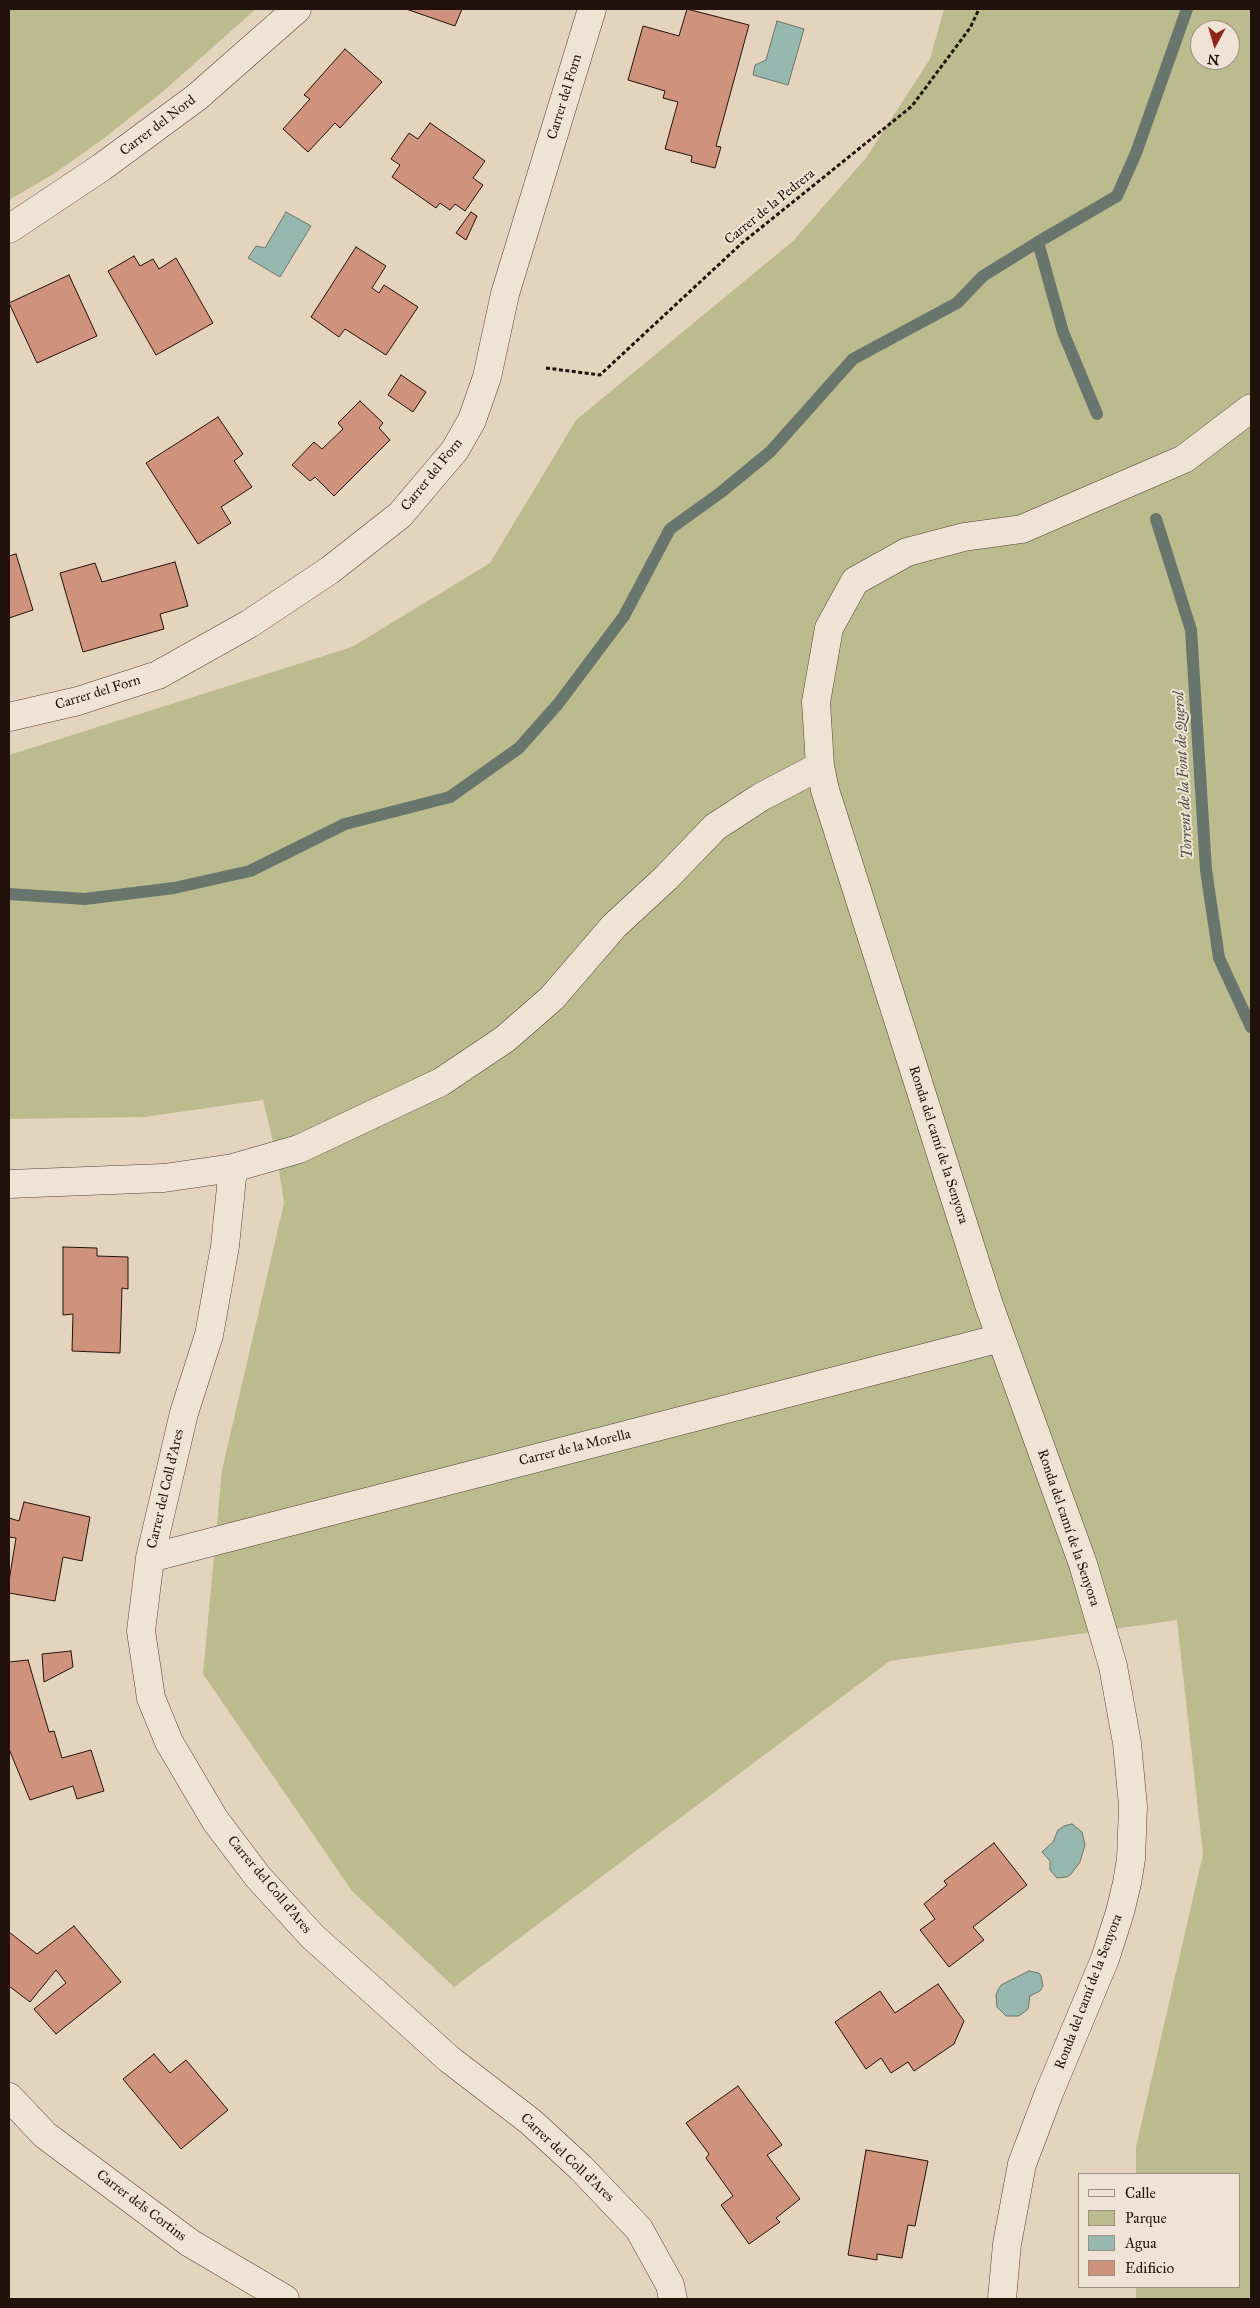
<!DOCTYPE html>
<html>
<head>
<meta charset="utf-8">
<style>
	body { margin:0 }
	#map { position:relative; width:1260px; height:2308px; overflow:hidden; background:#e5d4bd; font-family:"IM FELL Great Primer",serif }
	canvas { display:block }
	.frame { position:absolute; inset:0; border:10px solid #23120b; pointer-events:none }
	.legend { position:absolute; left:1078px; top:2173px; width:162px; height:115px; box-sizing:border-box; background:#eee3d4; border:1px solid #9d8f84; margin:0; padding:6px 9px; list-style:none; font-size:15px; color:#23120b }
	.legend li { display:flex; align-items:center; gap:10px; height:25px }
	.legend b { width:25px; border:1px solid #9d8f84 }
	.north { position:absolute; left:1190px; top:20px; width:50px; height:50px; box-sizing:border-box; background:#eee3d4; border:1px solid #9d8f84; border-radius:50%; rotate:186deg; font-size:14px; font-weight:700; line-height:20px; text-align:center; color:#23120b }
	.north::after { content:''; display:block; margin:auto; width:18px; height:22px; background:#8f2418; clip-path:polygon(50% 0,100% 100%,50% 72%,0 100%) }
</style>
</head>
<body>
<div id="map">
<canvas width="1260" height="2308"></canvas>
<div class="frame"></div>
<ul class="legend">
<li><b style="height:6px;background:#eee3d4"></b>Calle</li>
<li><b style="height:14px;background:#bbbb8d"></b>Parque</li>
<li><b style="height:14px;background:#96b8af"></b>Agua</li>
<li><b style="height:14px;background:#cf927c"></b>Edificio</li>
</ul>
<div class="north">N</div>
</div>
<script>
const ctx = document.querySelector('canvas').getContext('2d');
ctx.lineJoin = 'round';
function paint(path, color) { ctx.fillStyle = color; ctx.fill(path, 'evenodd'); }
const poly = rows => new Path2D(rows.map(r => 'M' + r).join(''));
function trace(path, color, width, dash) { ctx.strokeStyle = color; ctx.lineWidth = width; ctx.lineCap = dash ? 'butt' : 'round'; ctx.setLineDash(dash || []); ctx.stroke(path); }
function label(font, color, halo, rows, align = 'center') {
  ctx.font = font + ' "IM FELL Great Primer",serif'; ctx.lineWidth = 4; ctx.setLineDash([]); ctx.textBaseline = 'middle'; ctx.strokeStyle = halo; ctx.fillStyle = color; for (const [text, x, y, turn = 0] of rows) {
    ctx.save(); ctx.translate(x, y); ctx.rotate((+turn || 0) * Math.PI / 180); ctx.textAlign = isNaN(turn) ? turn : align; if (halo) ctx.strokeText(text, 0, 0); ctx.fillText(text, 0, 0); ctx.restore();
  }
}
paint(poly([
	[9,9,256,9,160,94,103,139,55,173,9,200],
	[944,9,1251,9,1251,2299,1136,2299,1136,2287,1239,2287,1239,2174,1136,2174,1136,2147,1203,1854,1177,1620,890,1661,454,1987,352,1891,203,1674,222,1470,284,1203,277,1158,263,1100,144,1117,9,1119,9,755,352,647,490,563,576,420,793,241,866,158,930,59],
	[1200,30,1230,30,1230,60,1200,60]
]), '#bbbb8d');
const water = poly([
	[777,21,804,29,788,85,753,75,755,65,766,60,777,21],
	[286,212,311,226,280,277,248,258,256,246,265,248,286,212],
	[1072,1824,1082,1832,1085,1845,1080,1862,1071,1874,1067,1877,1057,1878,1050,1870,1050,1861,1042,1852,1053,1842,1058,1830,1064,1826,1072,1824],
	[1029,1971,1039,1973,1041,1976,1043,1986,1040,1991,1030,1996,1028,2009,1019,2016,1006,2016,997,2007,996,1995,998,1990,1001,1985,1029,1971]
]);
paint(water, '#96b8af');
trace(water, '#68766d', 1);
trace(poly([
	[1097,414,1063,332,1038,242,1117,196,1136,153,1187,9],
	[1156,519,1191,630,1206,870,1219,958,1251,1027],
	[9,894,85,899,174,888,250,871,345,824,450,797,519,748,558,704,624,616,670,529,720,493,770,452,853,359,957,303,983,276,1038,242]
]), '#68766d', 12);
const building = poly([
	[406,9,462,9,455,26,406,9],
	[687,9,749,25,716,146,721,147,715,168,691,162,692,156,665,149,678,102,663,98,665,91,628,80,643,26,679,36,687,9],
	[345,49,382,82,340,128,335,123,308,152,283,129,310,99,304,95,345,49],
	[430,123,485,161,473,178,483,185,465,211,455,204,450,210,440,203,436,208,392,177,400,165,391,159,409,133,418,139,430,123],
	[471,212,477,216,466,240,456,233,471,212],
	[356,247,386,266,372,288,379,293,384,285,418,307,386,355,345,329,339,337,311,317,356,247],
	[134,256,140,266,153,259,159,269,176,258,213,323,156,355,108,271,134,256],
	[69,275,97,336,37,363,9,303,69,275],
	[401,375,426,392,413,412,388,395,401,375],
	[360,401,383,423,379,428,390,440,334,496,315,477,310,481,292,465,314,442,322,449,343,429,338,423,360,401],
	[218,417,243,454,234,461,252,487,221,507,231,523,198,544,146,463,218,417],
	[16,554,33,610,9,618,9,556,16,554],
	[175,562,188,606,160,614,164,629,83,652,60,573,95,563,102,582,175,562],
	[63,1247,97,1248,97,1256,128,1257,128,1289,122,1288,120,1353,72,1351,73,1314,63,1315,63,1247],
	[24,1502,90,1517,82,1561,63,1557,55,1601,9,1593,9,1581,16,1538,9,1537,9,1518,19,1521,24,1502],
	[71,1651,73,1667,44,1682,42,1654,71,1651],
	[28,1660,49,1732,54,1731,62,1758,91,1750,104,1791,77,1799,73,1786,30,1800,9,1749,9,1662,28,1660],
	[994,1843,1027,1885,973,1927,984,1940,949,1967,920,1930,935,1919,924,1904,947,1885,944,1881,994,1843],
	[74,1926,121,1982,56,2034,34,2009,66,1983,56,1970,30,2002,9,1986,9,1932,37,1954,74,1926],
	[938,1984,964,2021,954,2044,914,2071,908,2062,891,2073,881,2058,866,2069,835,2022,880,1991,895,2013,938,1984],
	[154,2054,170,2073,186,2060,228,2110,181,2149,123,2079,154,2054],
	[738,2086,782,2145,767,2155,800,2199,776,2218,780,2222,749,2244,721,2205,733,2196,706,2158,709,2154,686,2123,738,2086],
	[866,2150,928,2161,915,2226,908,2225,902,2258,877,2254,877,2260,848,2255,866,2150]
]);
paint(building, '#cf927c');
trace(building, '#23120b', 1);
const minor = poly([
	[9,229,102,167,197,97,297,9],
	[9,717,78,701,158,675,249,624,330,570,400,515,455,450,472,420,487,377,505,294,592,9],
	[820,766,825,790,989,1305,1083,1564,1113,1666,1127,1743,1133,1806,1131,1859,1127,1883,1120,1912,1105,1959,1049,2093,1022,2164,1007,2244,1002,2299],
	[233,1168,225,1246,209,1335,184,1413,150,1558,141,1631,151,1698,169,1742,215,1820,258,1877,313,1937,368,1986,449,2059,531,2122,581,2168,639,2229,670,2285,673,2299],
	[9,1184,164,1178,233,1168,299,1149,441,1082,505,1039,552,998,614,926,666,878,715,827,761,797,820,766,816,702,829,628,855,581,907,552,964,537,1022,529,1184,459,1251,408],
	[150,1558,1001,1338],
	[9,2097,45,2135,190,2243,285,2299]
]);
trace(minor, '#544238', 29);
trace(poly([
	[546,368,600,375,742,243,912,106,970,28,979,9]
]), '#23120b', 3, [4, 2.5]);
trace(minor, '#eee3d4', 28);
label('14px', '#23120b', '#eee3d4', [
	["Carrer del Forn",565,97,-73],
	["Carrer del Nord",158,126,-37],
	["Carrer de la Pedrera",770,207,-39],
	["Carrer del Forn",432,475,-51],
	["Carrer del Forn",98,693,-17],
	["Ronda del camí de la Senyora",938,1145,72],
	["Carrer de la Morella",575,1448,-14],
	["Carrer del Coll d'Ares",166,1489,-77],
	["Ronda del camí de la Senyora",1068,1528,71],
	["Carrer del Coll d'Ares",269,1885,50],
	["Ronda del camí de la Senyora",1089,1992,-69],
	["Carrer del Coll d'Ares",567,2158,43],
	["Carrer dels Cortins",141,2206,37]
]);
label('italic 15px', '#4b4c44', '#eee3d4', [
	["Torrent de la Font de Querol",1184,775,-93]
]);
</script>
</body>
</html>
